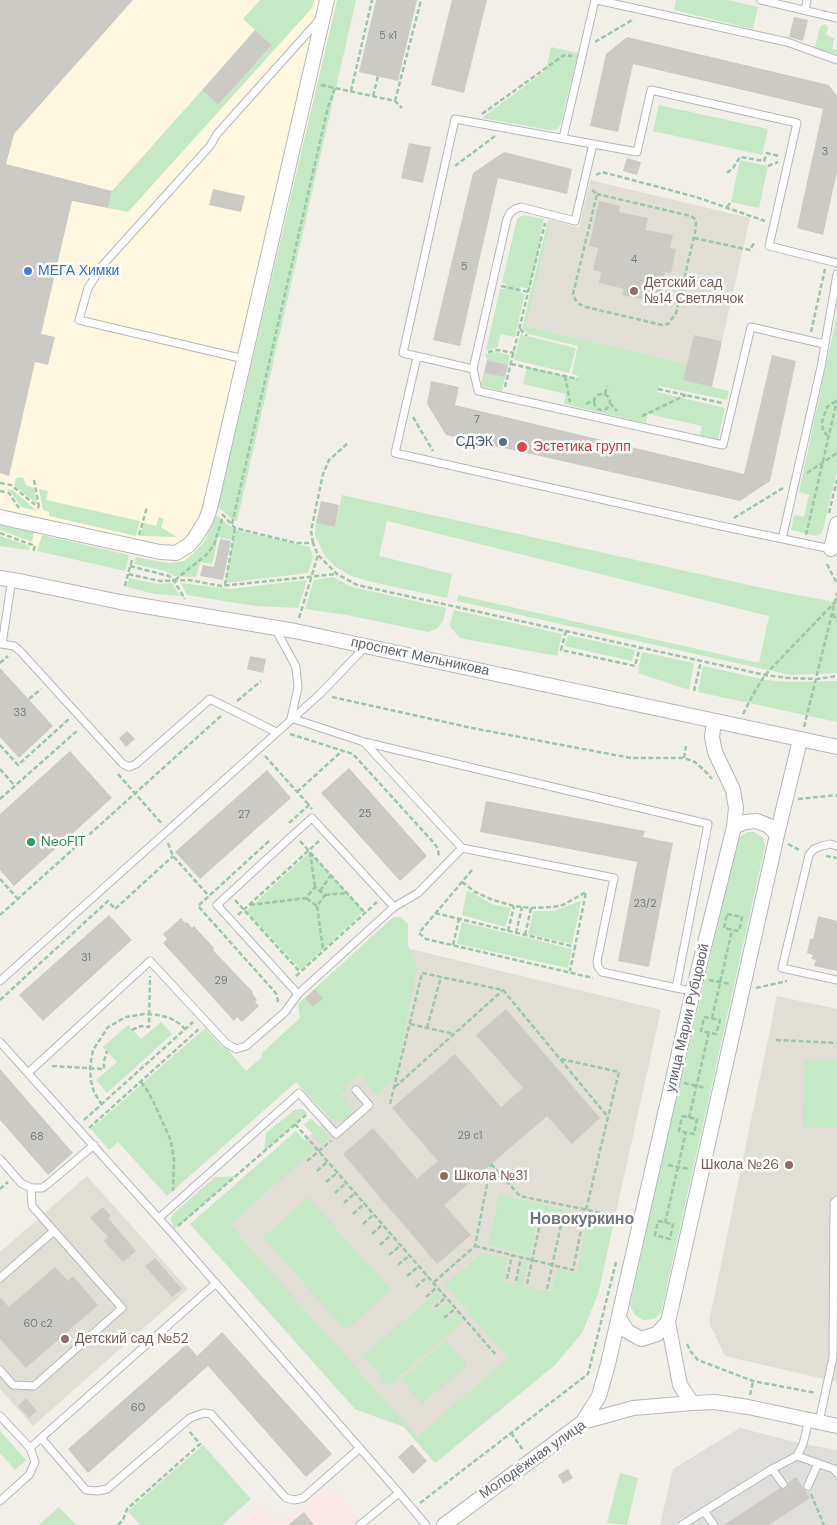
<!DOCTYPE html>
<html>
<head>
<meta charset="utf-8">
<style>
	body { margin:0 }
	canvas { display:block; background:#f1efe8 }
</style>
</head>
<body>
<canvas width="837" height="1525"></canvas>
<script>
const ctx = document.querySelector('canvas').getContext('2d');
ctx.lineJoin = 'round';
function paint(path, color) { ctx.fillStyle = color; ctx.fill(path, 'evenodd'); }
const poly = rows => new Path2D(rows.map(r => 'M' + r).join(''));
function trace(path, color, width, dash) { ctx.strokeStyle = color; ctx.lineWidth = width; ctx.lineCap = dash ? 'butt' : 'round'; ctx.setLineDash(dash || []); ctx.stroke(path); }
function label(font, color, halo, rows, align = 'center') {
  ctx.font = font + ' "DM Sans",sans-serif'; ctx.lineWidth = 5; ctx.setLineDash([]); ctx.textBaseline = 'middle'; ctx.strokeStyle = halo; ctx.fillStyle = color; for (const [text, x, y, turn = 0] of rows) {
    ctx.save(); ctx.translate(x, y); ctx.rotate((+turn || 0) * Math.PI / 180); ctx.textAlign = isNaN(turn) ? turn : align; if (halo) ctx.strokeText(text, 0, 0); ctx.fillText(text, 0, 0); ctx.restore();
  }
}
paint(poly([
	[0,0,337,0,218,507,211,528,204,542,194,553,184,561,170,563,43,535,37,551,29,550,30,546,0,536]
]), '#fef7e0');
paint(poly([
	[740,1428,803,1444,837,1450,837,1525,660,1525,673,1469]
]), '#e0deda');
paint(poly([
	[590,180,750,218,722,341,694,335,687,364,526,326,551,220,579,228],
	[378,941,661,1010,598,1294,555,1365,435,1463,404,1427,355,1409,201,1234,337,1111,332,1105],
	[777,996,837,1009,837,1382,725,1356,709,1322],
	[87,1176,188,1289,33,1426,0,1389,0,1252]
]), '#e1ded6');
paint(poly([
	[330,1485,363,1525,279,1525],
	[261,1505,279,1525,238,1525]
]), '#fce8e6');
paint(poly([
	[260,0,314,0,312,8,128,212,108,208,112,191,202,90,218,105,272,45,243,19],
	[337,0,356,0,237,521,233,520,218,507],
	[676,0,728,0,758,7,753,29,674,10],
	[825,24,828,28,826,35,834,38,832,49,837,50,837,54,819,50,815,47,820,27],
	[551,47,578,53,560,126,557,129,550,130,482,118,546,70],
	[659,105,768,129,762,155,653,131],
	[740,160,768,166,759,208,731,202],
	[523,215,544,219,540,236,542,237,530,289,520,287,519,292,525,294,515,337,501,334,497,348,486,350,500,289,505,289,506,284,502,283,517,219],
	[548,220,551,220,526,326,687,364,684,380,729,391,727,400,659,386,657,392,725,408,718,439,700,435,702,426,648,414,646,423,564,404,566,394,523,384,527,367,578,379,579,376,572,374,578,346,528,334,522,328],
	[837,315,837,471,822,533,816,536,791,530,794,515,804,517,809,495,799,492],
	[521,333,526,338,527,336,576,348,569,373,514,360],
	[497,352,510,355,508,365,487,360,485,354],
	[484,373,505,377,502,391,480,386],
	[23,477,26,485,34,488,37,504,14,486,16,478],
	[6,489,13,490,37,511,21,507,11,492],
	[39,489,48,491,46,500,140,521,136,536,49,516,49,512,43,510],
	[342,495,776,591,835,602,837,593,837,673,790,675,457,601,458,595,759,663,769,616,387,521,379,556,452,574,447,598,372,582,351,576,336,567,325,556,315,535,316,523,335,527],
	[216,515,235,530,310,547,313,557,308,573,225,583,233,540,218,537,212,564,200,562,196,577,174,576,165,571,134,564,136,557,169,563,184,561,194,553,204,542],
	[159,517,164,519,161,527,177,537,140,536,144,523,156,526],
	[0,525,34,532,32,542,0,530],
	[42,535,129,555,125,571,37,551],
	[0,536,30,546,29,550,0,546],
	[333,577,352,587,446,608,443,621,438,628,428,632,347,615,305,609,314,580],
	[129,578,158,584,172,583,180,596,155,594,127,587],
	[307,580,298,608,255,606,187,595,181,583,230,589],
	[454,610,562,634,557,656,460,638,451,628,450,624],
	[568,635,635,650,632,661,565,646],
	[642,652,694,663,689,690,638,673],
	[703,666,766,680,788,682,837,681,837,722,698,692],
	[748,832,754,832,763,838,765,846,661,1313,654,1319,643,1320,635,1315,630,1306,661,1163,738,840,741,836],
	[310,852,364,911,301,970,246,911],
	[467,890,494,905,511,908,505,927,462,915],
	[581,901,572,944,528,934,534,911,554,911],
	[395,917,400,917,408,924,408,945,417,968,395,1079,377,1094,359,1074,344,1087,346,1090,340,1095,354,1111,343,1121,338,1122,329,1118,296,1082,167,1196,118,1142,109,1150,91,1129,205,1028,222,1047,224,1045,246,1071,262,1057,262,1053,300,1018,298,1004,391,919],
	[462,922,572,949,568,968,457,944],
	[161,1022,172,1034,107,1093,96,1080,117,1062,103,1047,128,1025,141,1039],
	[804,1060,837,1060,837,1128,803,1127],
	[299,1109,303,1109,307,1113,264,1152,266,1133,294,1110],
	[311,1118,329,1137,322,1144,304,1125],
	[296,1131,314,1150,230,1225,417,1437,508,1358,445,1285,482,1253,508,1258,503,1281,517,1285,523,1261,528,1263,523,1286,551,1292,557,1269,577,1274,586,1229,538,1217,529,1256,488,1245,499,1195,614,1221,598,1294,582,1333,555,1365,435,1463,404,1427,355,1409,190,1224],
	[236,1176,175,1229,173,1226,171,1220,173,1214,215,1177],
	[308,1197,391,1290,345,1330,263,1237],
	[437,1291,442,1297,431,1306,435,1311,447,1302,452,1308,442,1318,445,1322,456,1312,464,1321,389,1386,363,1356],
	[446,1341,467,1365,422,1404,401,1379],
	[0,1431,26,1460,15,1470,0,1453],
	[203,1445,251,1499,222,1525,140,1525,128,1511],
	[620,1473,638,1478,627,1525,607,1523],
	[59,1507,76,1525,39,1525]
]), '#c5e8c5');
paint(poly([
	[0,0,133,0,14,134,6,164,112,191,108,208,72,201,41,334,55,337,48,365,35,362,9,476,0,473],
	[376,0,417,0,398,81,359,72],
	[452,0,487,0,464,93,431,85],
	[794,17,808,20,803,41,789,37],
	[255,30,272,45,218,105,202,90],
	[627,37,829,85,837,96,837,172,823,235,797,228,823,109,633,64,618,132,590,126,606,54],
	[409,143,431,147,423,183,401,178],
	[504,152,572,169,567,194,498,178,460,346,433,340,473,173],
	[627,158,641,162,637,175,623,171],
	[213,189,245,196,241,212,209,205],
	[599,201,620,206,619,212,648,218,645,230,673,235,670,248,676,249,671,273,665,272,659,298,647,295,646,300,622,295,624,289,599,283,601,272,593,270,598,248,589,246],
	[694,335,722,341,712,387,683,380],
	[772,355,796,361,770,481,740,501,446,435,427,404,431,381,459,387,455,405,744,474],
	[487,360,508,365,505,377,484,373],
	[321,501,339,505,335,527,316,523],
	[220,539,231,541,223,580,200,576,203,565,214,567],
	[250,656,266,659,263,673,247,669],
	[0,668,53,726,19,758,0,737],
	[127,731,135,739,126,747,119,738],
	[70,751,112,798,14,886,0,870,0,814],
	[349,768,427,856,400,881,321,793],
	[267,770,291,798,200,879,175,852],
	[486,801,645,831,643,837,673,843,649,967,618,961,637,862,480,832],
	[109,915,132,940,43,1021,19,995],
	[818,916,837,921,837,971,814,966,816,960,811,959,813,955,807,953,810,939,813,939],
	[181,918,185,923,187,922,192,928,194,926,214,948,213,950,253,992,252,993,257,1000,255,1002,259,1006,242,1022,237,1017,234,1021,163,943,167,939,163,934],
	[315,989,323,998,313,1007,305,998],
	[506,1009,600,1118,572,1144,547,1116,444,1205,471,1235,437,1264,343,1154,373,1128,417,1179,438,1161,392,1108,455,1054,501,1107,523,1088,476,1035],
	[0,1069,73,1153,48,1175,0,1120],
	[103,1207,111,1216,108,1218,136,1251,123,1262,104,1241,108,1237,90,1218],
	[155,1258,182,1289,172,1297,145,1266],
	[55,1267,68,1281,73,1276,98,1305,26,1368,0,1339,0,1297,9,1307],
	[222,1332,332,1454,306,1477,208,1366,88,1473,68,1449,187,1344,197,1356],
	[26,1398,37,1411,29,1418,18,1406],
	[412,1444,427,1461,413,1474,398,1457],
	[568,1469,573,1478,563,1484,558,1475],
	[796,1477,810,1498,769,1525,724,1525,780,1488,786,1489,788,1483],
	[304,1512,314,1525,288,1525]
]), '#cccac5');
const service = poly([
	[597,0,787,42,837,60],
	[761,0,837,18],
	[805,10,807,0],
	[563,138,595,0],
	[824,344,751,327,723,445,478,391,473,369,403,353,455,119,637,152,651,90,797,123,769,246,837,263],
	[417,357,395,453,721,526,831,549],
	[244,359,79,320,88,288,102,266,210,146,217,134,320,19],
	[473,369,507,219,510,213,515,209,521,207,575,221,593,144],
	[782,539,821,367,837,274],
	[275,628,296,667,298,688,291,718,364,742,462,848,614,878,597,961,598,967,602,972,676,988,708,824,364,742],
	[0,644,2,644,12,579],
	[2,644,14,646,20,651,123,764,129,767,136,764,210,699,276,732],
	[837,846,830,844,822,846,814,849,809,855,782,968,837,980],
	[0,981,320,694,366,646],
	[676,988,693,991],
	[298,994,217,905,294,834,312,818,394,907],
	[0,1042,171,1232,399,1493,426,1525],
	[29,1072,150,961,226,1043,236,1049,246,1046,285,1012,298,994,394,907,418,893,462,848],
	[0,1159,21,1183,31,1188,42,1188,49,1183,94,1145],
	[159,1218,299,1093,336,1134,369,1105,356,1090],
	[0,1278,54,1231],
	[0,1370,13,1385,34,1386,122,1308,32,1206,31,1188],
	[0,1416,30,1448,35,1462,29,1475,0,1501],
	[819,1422,833,1357,834,1203,837,1200],
	[41,1438,216,1283],
	[30,1448,41,1438,86,1490,97,1491,107,1489,190,1418,204,1413,211,1414,286,1498,294,1500,303,1498,360,1448],
	[797,1456,803,1444,809,1420],
	[772,1469,783,1484],
	[808,1486,818,1463],
	[704,1511,714,1525],
	[360,1525,399,1493],
	[682,1525,772,1469,797,1456,834,1469,837,1473]
]);
const minor = poly([
	[0,517,160,552,176,553,189,545,195,538,206,520,210,508,327,0],
	[831,549,837,524],
	[0,578,24,582,120,602,295,631,837,747],
	[734,827,745,822,757,821,769,826,777,835],
	[619,1318,627,1331,641,1339,657,1334,668,1322],
	[692,1403,680,1385,668,1322,777,835,800,740],
	[583,1422,599,1396,608,1364,693,991,734,827,736,808,733,790,715,752,712,737,714,721],
	[444,1525,583,1422,633,1408,692,1403,715,1402,748,1407,837,1426]
]);
trace(service, '#b5b8bc', 9);
trace(minor, '#b5b8bc', 16);
trace(poly([
	[595,42,634,19],
	[321,85,395,101,402,108],
	[351,91,372,0],
	[373,96,378,76],
	[395,101,421,0],
	[482,114,564,55,572,56],
	[455,166,495,136],
	[768,166,778,162],
	[727,173,733,168,740,157,764,161,767,153,779,156],
	[596,175,602,172,696,197,765,221],
	[592,190,597,194,573,294,575,299,579,304,586,307,662,325,668,324,676,313,679,301,695,232,696,223,695,219,691,216,682,214,597,194],
	[727,207,731,202],
	[694,238,750,250,754,243],
	[501,286,529,292],
	[520,329,527,336],
	[811,332,825,269],
	[488,352,498,350,514,353],
	[511,364,578,379],
	[565,376,570,402],
	[505,387,545,223],
	[658,389,722,403],
	'594 402a8 8 0 1 1 16 0a8 8 0 1 1-16 0Z',
	[605,394,607,386],
	[610,403,617,411],
	[586,404,594,400],
	[642,416,686,395],
	[413,417,433,451],
	[828,436,823,431,822,422,827,407,836,401],
	[807,473,837,453],
	[34,480,39,507],
	[0,483,11,485,39,508],
	[0,491,9,493,19,508],
	[829,513,837,480],
	[222,514,235,528,296,543,313,543,318,555,337,574,357,585,765,675,788,678,817,679,837,676],
	[734,518,783,488],
	[232,524,328,107,335,88],
	[0,533,35,546,33,552],
	[139,535,147,507],
	[806,535,837,400],
	[313,543,311,531,323,474,329,460,348,443],
	[132,560,128,574,160,581,189,580,221,586,337,574],
	[827,564,837,584],
	[130,566,169,576,174,581,185,599],
	[175,580,206,555,214,545,222,519],
	[225,585,235,528],
	[125,586,128,574],
	[833,614,837,622],
	[299,618,318,555],
	[566,631,561,650,635,666,640,647],
	[0,663,8,656],
	[694,691,701,661],
	[332,697,472,728,631,758,684,758,695,762,705,771,712,779],
	[29,699,41,689],
	[237,701,261,681],
	[743,714,755,691,765,675,835,602],
	[804,727,837,593],
	[290,734,353,754,434,843,438,849,439,857],
	[0,745,18,765,69,719],
	[265,756,309,805],
	[684,758,686,746],
	[0,769,15,786],
	[118,774,162,824],
	[297,792,342,751],
	[0,799,78,730],
	[798,799,837,795],
	[289,823,309,805,312,809],
	[269,841,198,906,274,991,277,995,278,1003],
	[300,841,365,913],
	[168,843,173,856,209,896],
	[788,844,801,851],
	[310,852,315,887],
	[826,856,837,858],
	[472,870,419,933,426,939,593,978],
	[0,879,18,899],
	[462,882,475,892,493,900,514,906,531,908,553,907,563,905,586,892,575,947],
	[320,891,331,875],
	[325,895,347,893],
	[235,900,300,972],
	[250,905,306,898,315,887,325,895,317,906,306,898],
	[317,906,323,949],
	[435,913,575,947,570,971],
	[727,914,742,917,739,931,724,928,727,914],
	[0,915,222,715],
	[238,915,319,841],
	[508,931,514,906],
	[516,933,522,907],
	[525,935,531,908],
	[453,945,459,919],
	[296,976,377,902],
	[709,980,731,984],
	[756,988,787,981],
	[0,1000,108,901,115,909,173,856],
	[704,1017,720,1020,716,1034,701,1031,704,1017],
	[712,1018,732,930],
	[410,1024,454,1034],
	[427,1028,441,977],
	[132,1030,141,1026,149,1027,150,976],
	[776,1040,837,1043],
	[561,1059,619,1072,608,1117],
	[52,1066,104,1069,104,1061,107,1051],
	[141,1082,147,1090,154,1103,171,1141,174,1160,173,1191],
	[684,1083,706,1088],
	[395,1087,503,990],
	[390,1104,422,973,503,990,608,1117,586,1210],
	[102,1105,94,1092,91,1081,90,1068,93,1050,108,1027,126,1017,144,1014,158,1015,170,1018,180,1024,185,1029],
	[682,1116,697,1119,694,1134,679,1131,682,1116],
	[689,1118,709,1032],
	[84,1120,193,1022],
	[295,1124,497,1356],
	[89,1128,200,1028],
	[307,1161,331,1141],
	[491,1164,520,1196,626,1218],
	[668,1165,689,1169],
	[317,1171,328,1161],
	[326,1182,338,1172],
	[0,1189,8,1182],
	[335,1193,347,1182],
	[344,1203,356,1192],
	[353,1214,365,1203],
	[658,1221,673,1224,670,1239,655,1235,658,1221],
	[665,1223,686,1132],
	[363,1224,374,1214],
	[178,1226,306,1115],
	[372,1234,383,1224],
	[380,1245,392,1234],
	[475,1246,573,1270,581,1230],
	[389,1255,401,1245],
	[398,1265,410,1255],
	[407,1276,419,1266],
	[507,1279,512,1255],
	[516,1281,521,1257],
	[434,1282,475,1246,491,1164],
	[527,1284,541,1219],
	[416,1287,428,1276],
	[547,1289,561,1225],
	[426,1297,437,1287],
	[435,1307,446,1297],
	[444,1318,456,1308],
	[687,1344,691,1352,698,1360,753,1381,816,1393],
	[750,1395,753,1381],
	[511,1433,523,1450],
	[811,1494,824,1525],
	[420,1503,588,1374,616,1262],
	[118,1525,123,1520,127,1509,200,1444,189,1431]
]), '#9cc7a9', 2.5, [5, 2.5]);
trace(service, '#fff', 7);
trace(minor, '#fff', 14);
for (const [x, y, r, color] of [
	[28,271,5,"#3f7fe0"],
	[634,291,5,"#8d6e63"],
	[503,442,5,"#5c6f8a"],
	[522,447,6,"#e0444e"],
	[31,842,5,"#2e9e5b"],
	[789,1165,5,"#8d6e63"],
	[444,1176,5,"#8d6e63"],
	[65,1339,5,"#8d6e63"]
]) { const dot = new Path2D(); dot.arc(x, y, r, 0, 2 * Math.PI); ctx.fillStyle = color; ctx.fill(dot); trace(dot, '#fff', 2); }
label('11px', '#7a7d7f', null, [
	["5 к1",388,36],
	["3",825,152],
	["4",634,260],
	["5",464,267],
	["7",477,420],
	["33",20,713],
	["25",365,814],
	["27",244,815],
	["23/2",645,904],
	["31",86,958],
	["29",221,981],
	["29 с1",470,1136],
	["68",37,1137],
	["60 с2",38,1324],
	["60",138,1408]
]);
label('14px', '#366cbe', '#fff', [
	["МЕГА Химки",38,271]
], 'left');
label('14px', '#785e54', '#fff', [
	["Детский сад",644,283],
	["№14 Светлячок",644,299],
	["Школа №26",779,1165,"right"],
	["Школа №31",454,1176],
	["Детский сад №52",75,1339]
], 'left');
label('14px', '#4e5e75', '#fff', [
	["СДЭК",493,442]
], 'right');
label('14px', '#be3a42', '#fff', [
	["Эстетика групп",533,447]
], 'left');
label('14px', '#5f6368', '#fff', [
	["проспект Мельникова",420,657,12],
	["улица Марии Рубцовой",688,1018,-77],
	["Молодёжная улица",533,1460,-35]
]);
label('14px', '#27864d', '#fff', [
	["NeoFIT",41,842]
], 'left');
label('bold 16px', '#70757a', '#fff', [
	["Новокуркино",582,1220]
]);
</script>
</body>
</html>
